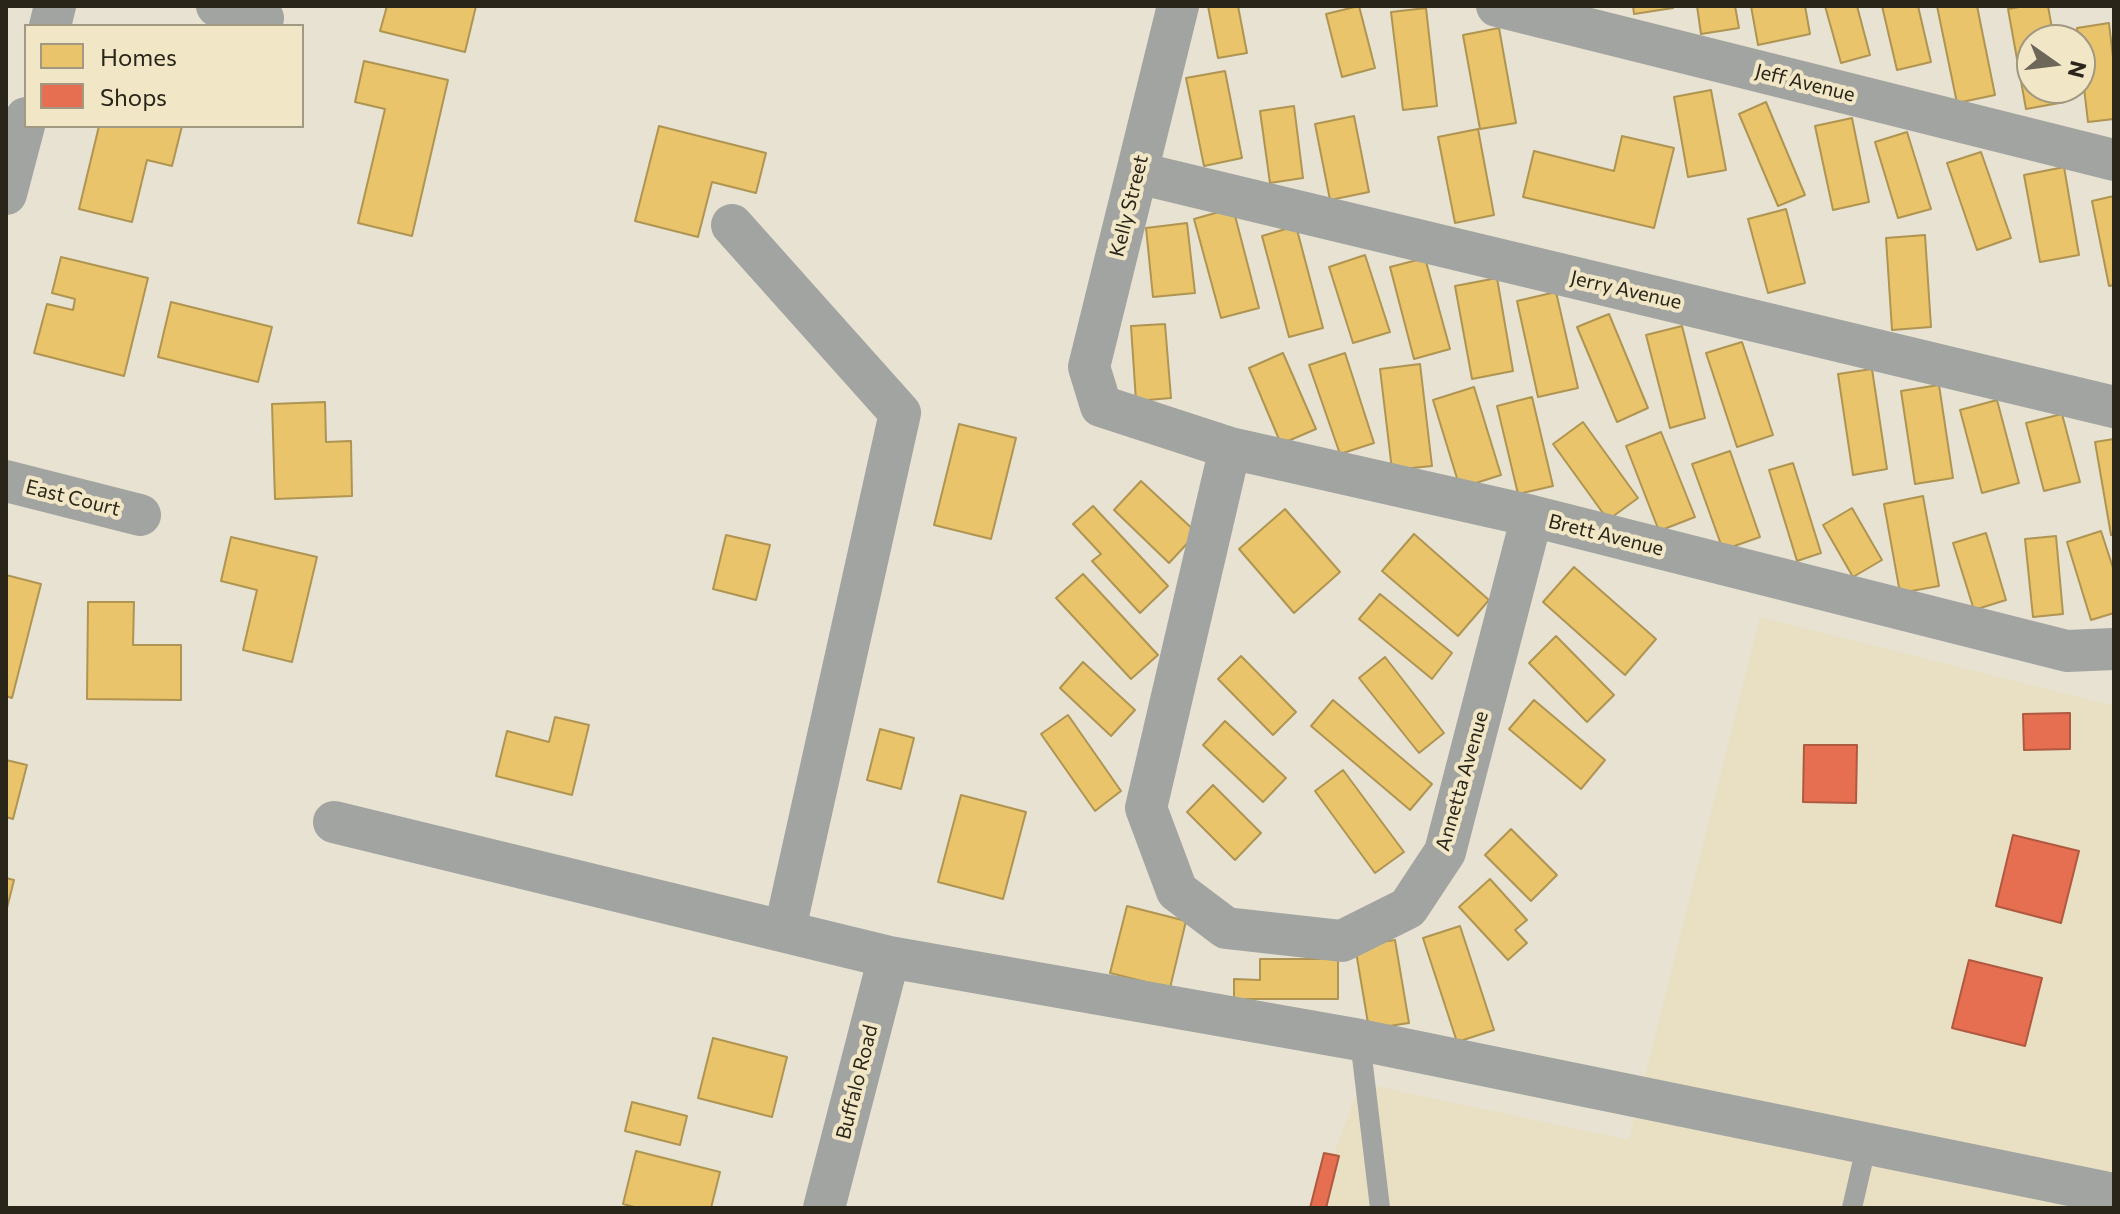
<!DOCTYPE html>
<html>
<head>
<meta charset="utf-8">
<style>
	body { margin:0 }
	#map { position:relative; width:2120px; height:1214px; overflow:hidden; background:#e7e2d1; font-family:Commissioner,sans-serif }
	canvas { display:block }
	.frame { position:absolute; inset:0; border:8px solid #292519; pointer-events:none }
	.legend { position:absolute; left:24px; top:24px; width:280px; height:104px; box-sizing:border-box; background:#f1e7c7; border:2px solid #a19981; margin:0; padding:10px 14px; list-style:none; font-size:24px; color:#292519 }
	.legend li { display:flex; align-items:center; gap:16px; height:40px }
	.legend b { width:40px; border:2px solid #a19981 }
	.north { position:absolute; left:2016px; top:24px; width:80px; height:80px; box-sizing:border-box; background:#f1e7c7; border:2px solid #a19981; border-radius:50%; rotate:104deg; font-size:22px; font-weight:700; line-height:32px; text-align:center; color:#292519 }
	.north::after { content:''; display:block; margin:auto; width:28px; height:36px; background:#6c6759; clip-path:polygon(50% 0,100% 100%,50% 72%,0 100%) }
</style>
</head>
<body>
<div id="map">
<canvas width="2120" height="1214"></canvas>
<div class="frame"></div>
<ul class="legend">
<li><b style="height:22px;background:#e9c46a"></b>Homes</li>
<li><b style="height:22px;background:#e76f51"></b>Shops</li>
</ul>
<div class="north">N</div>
</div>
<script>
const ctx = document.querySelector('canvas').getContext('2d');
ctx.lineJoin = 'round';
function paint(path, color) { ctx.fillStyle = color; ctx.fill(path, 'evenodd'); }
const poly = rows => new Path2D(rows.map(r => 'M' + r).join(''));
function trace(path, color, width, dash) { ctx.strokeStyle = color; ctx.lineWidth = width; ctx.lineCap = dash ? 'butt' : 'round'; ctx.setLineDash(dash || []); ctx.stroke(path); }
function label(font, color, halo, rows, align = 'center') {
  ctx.font = font + ' Commissioner,sans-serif'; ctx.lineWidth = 8; ctx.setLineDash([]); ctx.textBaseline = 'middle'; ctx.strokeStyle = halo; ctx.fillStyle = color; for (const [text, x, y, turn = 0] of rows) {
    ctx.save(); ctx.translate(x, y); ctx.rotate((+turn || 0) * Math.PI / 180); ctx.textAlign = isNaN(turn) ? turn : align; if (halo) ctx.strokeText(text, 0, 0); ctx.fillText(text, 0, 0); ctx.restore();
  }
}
paint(poly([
	[1760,617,2114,706,2114,1208,1313,1208,1361,1083,1629,1140]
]), '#e9dfc2');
const homes = poly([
	[387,6,476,6,465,52,380,31,387,6],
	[1208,6,1238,6,1247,53,1218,58,1208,6],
	[1359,6,1375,68,1342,77,1326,14,1359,6],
	[1633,6,1672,6,1673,8,1634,14,1633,6],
	[1697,6,1735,6,1739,28,1701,34,1697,6],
	[1751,6,1805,6,1810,34,1758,45,1751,6],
	[1825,6,1857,6,1870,55,1841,63,1825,6],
	[1882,6,1918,6,1931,62,1897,70,1882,6],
	[1937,6,1977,6,1995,95,1957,103,1937,6],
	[2025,6,2048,6,2054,40,2032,40,2032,88,2063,88,2065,102,2026,109,2008,9,2025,6],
	[1426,8,1437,106,1403,110,1391,12,1426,8],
	[2109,23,2114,66,2114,119,2088,122,2077,28,2109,23],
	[1499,28,1516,123,1480,129,1463,35,1499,28],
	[364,61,448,80,412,236,358,223,385,109,355,102,364,61],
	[1225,71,1242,158,1204,166,1186,78,1225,71],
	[1711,90,1726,170,1688,177,1674,97,1711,90],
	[1766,102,1805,195,1778,206,1739,114,1766,102],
	[1294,106,1303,178,1270,183,1260,111,1294,106],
	[1354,116,1369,192,1330,200,1315,124,1354,116],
	[1852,118,1869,202,1833,210,1815,126,1852,118],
	[99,126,182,126,172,166,147,160,132,222,79,209,99,126],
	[659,126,766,153,756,193,712,182,698,237,635,221,659,126],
	[1478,129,1494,215,1455,223,1438,137,1478,129],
	[1907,132,1931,209,1898,218,1875,142,1907,132],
	[1622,136,1674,148,1654,228,1523,197,1534,151,1614,171,1622,136],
	[1981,152,2011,238,1977,250,1947,163,1981,152],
	[2064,167,2079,255,2040,262,2024,175,2064,167],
	[2114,196,2114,285,2109,286,2092,201,2114,196],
	[1233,208,1259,308,1221,318,1194,219,1233,208],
	[1786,209,1805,283,1768,293,1748,219,1786,209],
	[1187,223,1195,293,1153,297,1146,228,1187,223],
	[1296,226,1323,328,1289,337,1262,236,1296,226],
	[1925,235,1931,327,1892,330,1886,238,1925,235],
	[1365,255,1390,332,1353,343,1329,267,1365,255],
	[61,257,148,278,124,376,34,353,47,304,73,310,75,299,52,293,61,257],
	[1425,258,1450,349,1414,359,1390,267,1425,258],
	[1497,278,1513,371,1472,379,1455,286,1497,278],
	[1556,292,1578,388,1538,397,1517,301,1556,292],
	[171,302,272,327,258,382,158,357,171,302],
	[1609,314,1648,408,1617,422,1577,327,1609,314],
	[1165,324,1171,398,1136,401,1131,326,1165,324],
	[1682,326,1705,418,1670,428,1646,335,1682,326],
	[1742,342,1773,435,1737,447,1706,353,1742,342],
	[1283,353,1316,429,1281,444,1249,368,1283,353],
	[1345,353,1374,443,1340,454,1309,365,1345,353],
	[1420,364,1432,466,1392,470,1380,369,1420,364],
	[1872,369,1887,469,1853,475,1838,374,1872,369],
	[1939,385,1953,478,1915,484,1901,391,1939,385],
	[1474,387,1501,475,1460,488,1433,400,1474,387],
	[1532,397,1553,486,1518,494,1497,406,1532,397],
	[1997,400,2019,483,1982,493,1960,410,1997,400],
	[325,402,326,442,351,441,352,496,275,499,272,404,325,402],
	[2062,414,2080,482,2044,491,2026,423,2062,414],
	[1583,422,1638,498,1608,520,1553,444,1583,422],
	[959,424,1016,438,991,539,934,525,959,424],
	[1661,432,1695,517,1659,531,1626,446,1661,432],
	[2114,439,2114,535,2111,535,2095,442,2114,439],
	[1730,451,1760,537,1723,550,1692,464,1730,451],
	[1793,463,1821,553,1797,561,1769,470,1793,463],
	[1141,481,1197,533,1169,563,1114,510,1141,481],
	[1923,496,1939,586,1900,593,1884,504,1923,496],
	[1093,506,1168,586,1140,613,1092,561,1101,554,1073,524,1093,506],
	[1852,508,1882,560,1853,577,1823,525,1852,508],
	[1285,509,1340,572,1294,613,1239,549,1285,509],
	[2101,531,2114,571,2114,613,2091,620,2067,542,2101,531],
	[1986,533,2006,600,1974,610,1953,543,1986,533],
	[1414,534,1489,600,1458,636,1382,571,1414,534],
	[726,535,770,545,756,600,713,589,726,535],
	[2056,536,2063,614,2033,617,2025,539,2056,536],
	[231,537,317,557,292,662,243,650,257,590,221,581,231,537],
	[1574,567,1656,639,1625,675,1543,602,1574,567],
	[1083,574,1158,655,1131,679,1056,598,1083,574],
	[6,575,41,584,12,698,6,696,6,575],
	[1380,594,1452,653,1432,679,1359,619,1380,594],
	[88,602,134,602,133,645,181,645,181,700,87,699,88,602],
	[1556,636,1614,695,1587,722,1529,663,1556,636],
	[1241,656,1296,712,1273,735,1218,679,1241,656],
	[1385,657,1444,733,1419,753,1359,678,1385,657],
	[1083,662,1135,710,1111,736,1060,688,1083,662],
	[1333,700,1432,784,1410,810,1311,726,1333,700],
	[1534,700,1605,760,1581,789,1509,729,1534,700],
	[1068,715,1121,791,1095,811,1041,734,1068,715],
	[555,717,589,725,572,795,496,776,507,731,549,742,555,717],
	[1225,721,1286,778,1263,802,1203,745,1225,721],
	[880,729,914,738,901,789,867,780,880,729],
	[6,760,27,765,13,819,6,817,6,760],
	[1343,770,1404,852,1375,873,1315,791,1343,770],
	[1213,785,1261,833,1235,860,1187,812,1213,785],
	[961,795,1026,812,1003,899,938,882,961,795],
	[1511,829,1557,875,1531,901,1485,855,1511,829],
	[6,878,14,880,6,912,6,878],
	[1490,879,1527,920,1515,930,1527,943,1508,960,1459,907,1490,879],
	[1127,906,1186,921,1170,988,1110,973,1127,906],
	[1460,926,1494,1030,1457,1042,1423,938,1460,926],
	[1395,940,1409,1023,1369,1029,1355,946,1395,940],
	[1260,959,1338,959,1338,999,1234,999,1234,979,1260,980,1260,959],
	[713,1038,787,1057,772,1117,698,1098,713,1038],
	[632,1102,687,1116,680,1145,625,1131,632,1102],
	[636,1151,720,1172,711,1208,638,1208,623,1204,636,1151]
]);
paint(homes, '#e9c46a');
trace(homes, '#af9452', 2);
const shops = poly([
	[2070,713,2070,749,2024,750,2023,714,2070,713],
	[1804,745,1857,745,1856,803,1803,802,1804,745],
	[2013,835,2079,851,2061,923,1996,906,2013,835],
	[1969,960,2042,978,2025,1046,1952,1028,1969,960],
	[1324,1153,1339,1156,1326,1208,1310,1208,1324,1153]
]);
paint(shops, '#e76f51');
trace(shops, '#ae5940', 2);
trace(poly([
	[1360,1040,1380,1208],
	[1852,1208,1867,1143]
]), '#a2a4a1', 20);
trace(poly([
	[217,6,263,18],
	[1178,6,1089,367,1101,406,1230,448,1532,516,2067,651,2114,649],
	[1497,6,2114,160],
	[50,26,55,6],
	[1138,173,2114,407],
	[6,194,26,118],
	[732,225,900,413,785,929],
	[1230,448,1146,808,1177,891,1226,928,1342,941,1408,908,1445,852,1532,516],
	[6,481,140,515],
	[334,822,889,957,1360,1040,2114,1194],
	[824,1208,889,957]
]), '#a2a4a1', 42);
label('20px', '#292519', '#f1e7c7', [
	["Jeff Avenue",1805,83,14],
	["Kelly Street",1129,206,-76],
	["Jerry Avenue",1626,290,13],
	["East Court",73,498,14],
	["Brett Avenue",1606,535,14],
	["Annetta Avenue",1462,781,-74],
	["Buffalo Road",857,1082,-76]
]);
</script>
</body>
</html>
